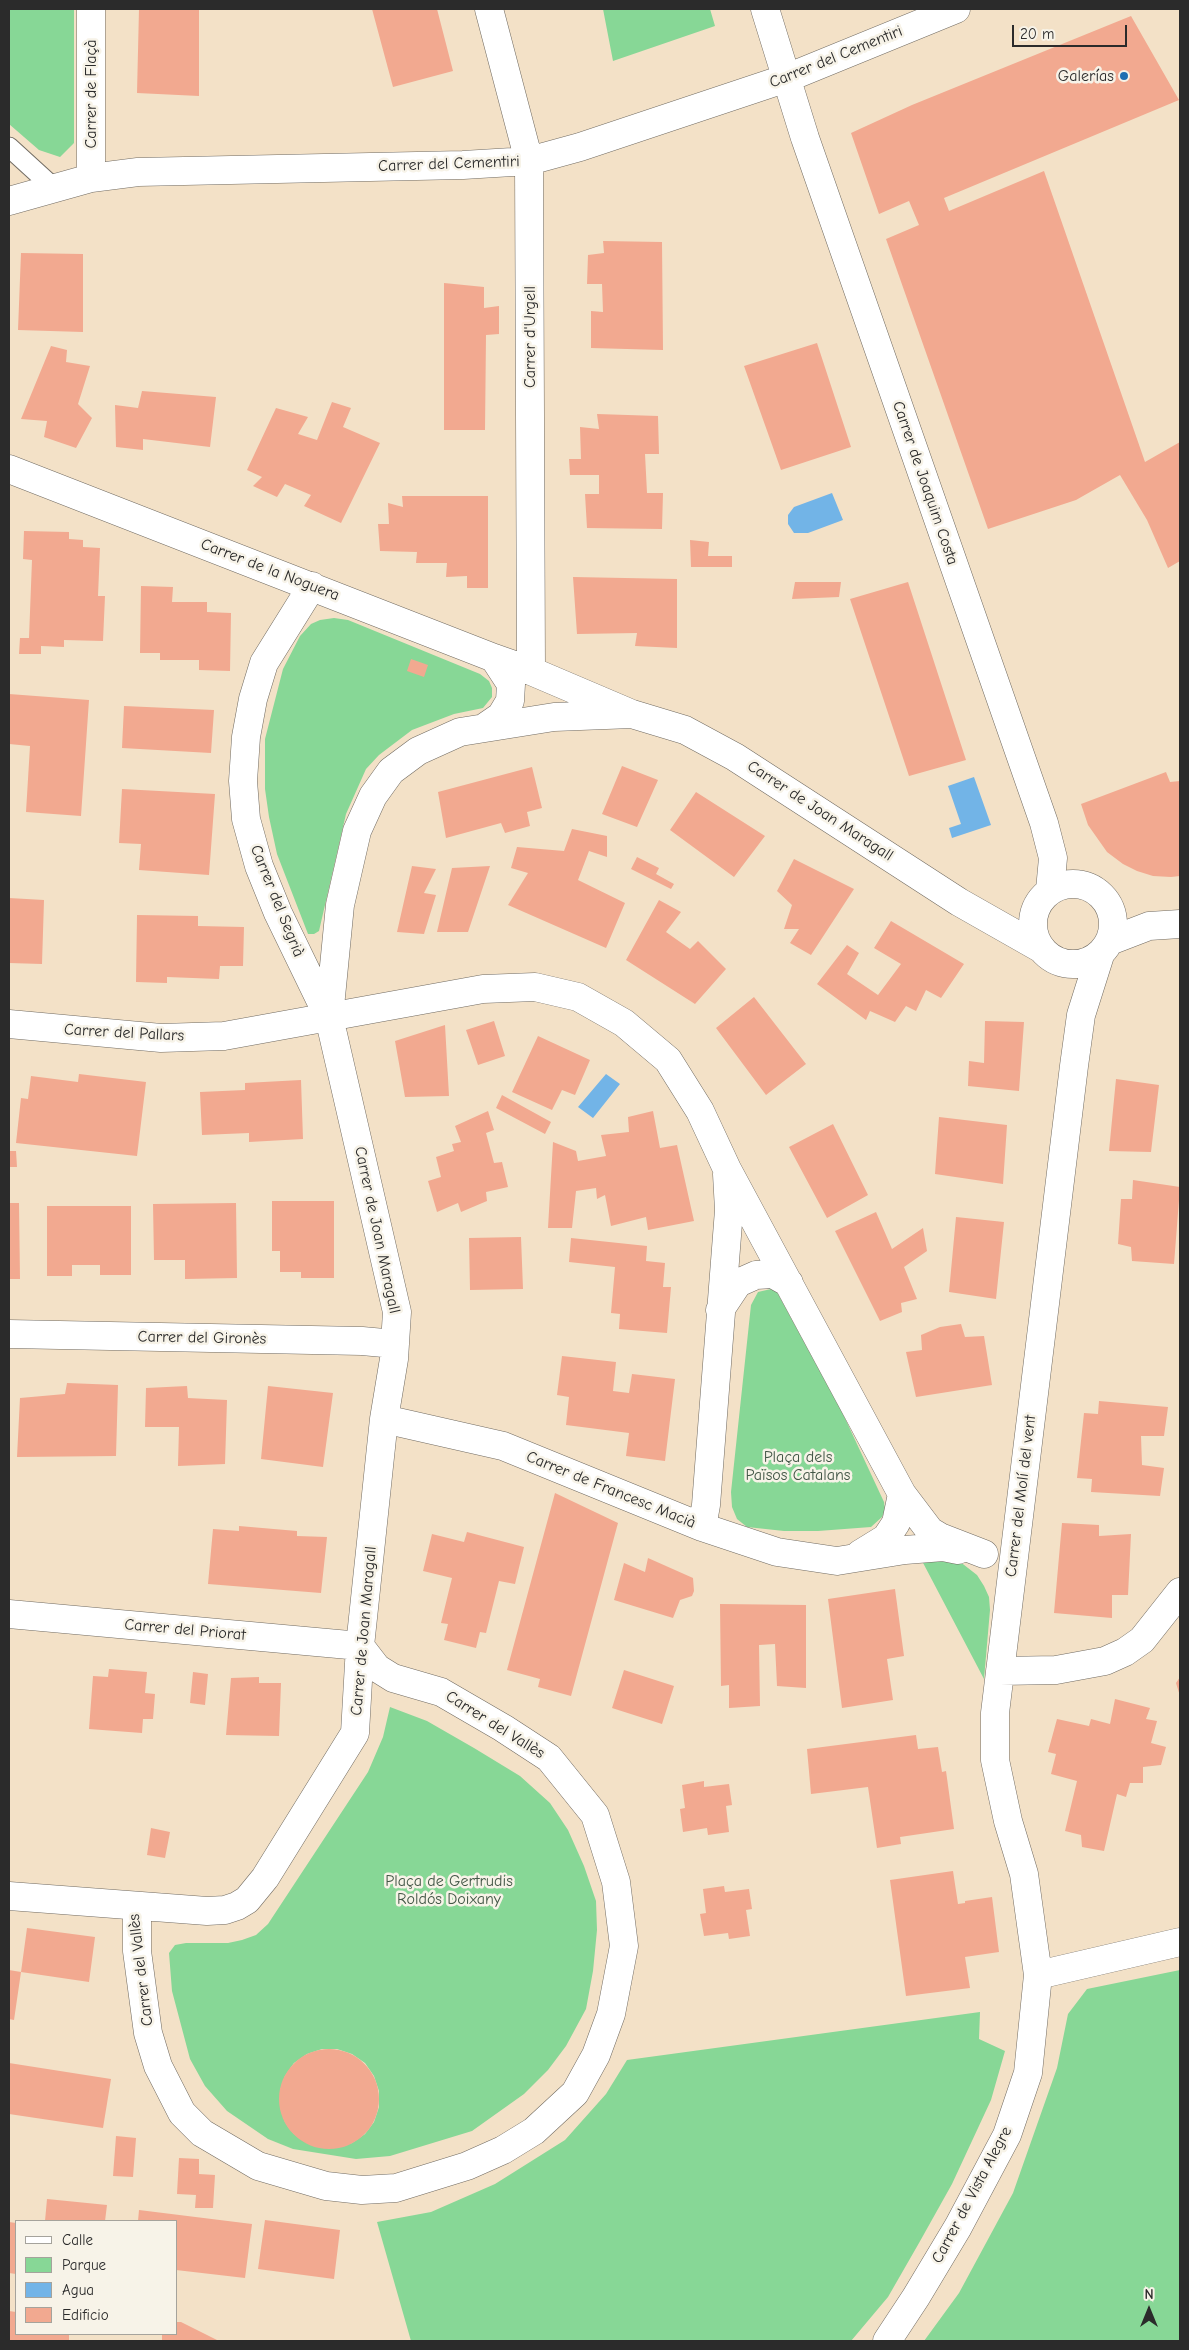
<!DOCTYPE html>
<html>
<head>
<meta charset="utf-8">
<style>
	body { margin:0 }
	#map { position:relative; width:1189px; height:2350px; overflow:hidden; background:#f3e1c7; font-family:"Comic Neue",sans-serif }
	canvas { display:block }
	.frame { position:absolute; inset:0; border:10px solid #2b2b2b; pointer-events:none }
	.legend { position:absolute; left:15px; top:2220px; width:162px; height:115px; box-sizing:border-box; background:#f7f3e8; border:1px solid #a5a39c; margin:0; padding:6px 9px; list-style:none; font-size:15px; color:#2b2b2b }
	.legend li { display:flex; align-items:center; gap:10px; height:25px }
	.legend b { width:25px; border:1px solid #a5a39c }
	.north { position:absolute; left:1124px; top:2285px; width:50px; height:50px; -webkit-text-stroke:4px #f7f3e8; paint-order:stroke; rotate:0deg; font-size:14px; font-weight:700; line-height:20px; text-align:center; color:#2b2b2b }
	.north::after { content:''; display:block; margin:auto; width:18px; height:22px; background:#2b2b2b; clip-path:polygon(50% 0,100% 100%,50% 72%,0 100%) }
	.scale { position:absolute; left:1012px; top:25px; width:115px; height:22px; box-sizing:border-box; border:2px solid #2b2b2b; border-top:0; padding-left:6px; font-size:15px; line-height:18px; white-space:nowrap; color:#2b2b2b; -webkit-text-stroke:4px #f7f3e8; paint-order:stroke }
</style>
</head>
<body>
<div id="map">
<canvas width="1189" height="2350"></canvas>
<div class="frame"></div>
<ul class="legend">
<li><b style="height:6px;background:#fff"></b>Calle</li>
<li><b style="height:14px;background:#87d796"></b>Parque</li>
<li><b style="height:14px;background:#72b4e7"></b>Agua</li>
<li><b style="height:14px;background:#f2a990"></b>Edificio</li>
</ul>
<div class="north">N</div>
<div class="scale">20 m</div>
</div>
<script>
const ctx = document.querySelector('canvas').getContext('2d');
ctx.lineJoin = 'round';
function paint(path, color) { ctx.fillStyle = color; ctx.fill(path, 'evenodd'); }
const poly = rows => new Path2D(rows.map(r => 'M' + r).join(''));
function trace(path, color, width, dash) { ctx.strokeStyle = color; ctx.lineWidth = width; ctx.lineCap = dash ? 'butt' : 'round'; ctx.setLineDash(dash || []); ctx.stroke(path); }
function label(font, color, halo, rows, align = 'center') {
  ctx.font = font + ' "Comic Neue",sans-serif'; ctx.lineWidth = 5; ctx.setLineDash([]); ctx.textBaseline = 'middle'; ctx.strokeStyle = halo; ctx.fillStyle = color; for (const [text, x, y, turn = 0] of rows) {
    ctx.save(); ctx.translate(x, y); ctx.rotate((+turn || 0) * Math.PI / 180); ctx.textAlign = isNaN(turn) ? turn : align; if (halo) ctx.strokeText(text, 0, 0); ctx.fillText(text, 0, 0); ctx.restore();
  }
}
paint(poly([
	[9,9,74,9,74,143,60,157,39,150,9,124],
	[603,9,710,9,715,26,613,61],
	[334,618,348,620,480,674,489,681,492,688,492,697,483,708,454,714,412,730,379,755,366,769,346,814,319,931,314,934,308,934,277,854,269,817,265,789,265,739,283,669,300,636,311,624,320,620],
	[771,1289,777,1292,843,1414,884,1502,885,1510,882,1517,871,1527,818,1531,784,1531,747,1527,737,1519,732,1507,731,1492,751,1305,758,1292],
	[921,1559,959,1561,977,1575,984,1586,989,1597,990,1610,984,1679],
	[390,1707,427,1721,474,1748,520,1776,550,1803,568,1830,584,1866,596,1901,597,1930,593,1971,586,2009,566,2046,548,2070,524,2094,472,2131,390,2156,356,2159,293,2149,268,2139,227,2111,205,2086,190,2059,172,1991,169,1953,175,1945,186,1943,228,1943,242,1940,256,1935,268,1924,368,1772,383,1737],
	[322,2049,337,2049,352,2054,365,2063,374,2076,379,2091,379,2107,374,2122,365,2134,352,2143,337,2148,322,2148,307,2143,294,2134,285,2122,280,2106,280,2091,285,2076,294,2063,307,2054],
	[1180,1970,1180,2341,924,2341,959,2293,1013,2193,1057,2068,1068,2014,1087,1989],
	[980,2012,979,2039,1005,2051,991,2100,952,2184,919,2243,888,2297,851,2341,411,2341,377,2222,431,2212,495,2184,565,2140,606,2094,627,2060]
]), '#87d796');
paint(poly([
	[832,493,843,520,808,533,794,533,788,524,788,515,794,507],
	[974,777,991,825,952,838,949,828,961,824,948,786],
	[606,1074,620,1084,593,1118,578,1107]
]), '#72b4e7');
paint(poly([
	[139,9,199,9,199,96,137,93],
	[372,9,437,9,453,71,393,87],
	[1131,16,1179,100,944,198,949,211,1044,171,1145,462,1180,442,1180,561,1168,568,1147,520,1120,475,1076,500,988,529,886,239,919,225,909,201,879,214,851,133,912,105],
	[603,241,662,242,663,350,591,348,591,311,603,312,602,284,587,284,588,255,604,253],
	[21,253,83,254,83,332,18,330],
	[444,283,484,287,484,308,499,306,499,334,486,335,485,430,444,430],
	[817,343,851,447,781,470,744,366],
	[51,346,67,350,66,362,90,366,78,404,92,418,76,448,44,437,47,421,21,419],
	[142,391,216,397,210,447,143,439,143,450,116,447,115,405,138,408],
	[332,402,351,408,343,427,380,443,341,523,304,506,311,495,285,484,277,497,253,486,262,477,247,470,276,408,308,417,298,434,317,440],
	[597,414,658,416,659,454,645,454,647,493,663,493,662,529,587,528,585,494,599,494,599,475,570,475,569,459,581,459,580,427,599,429],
	[402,496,488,496,488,588,467,588,467,576,446,577,447,563,416,563,417,552,380,551,378,524,389,524,388,503,403,507],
	[24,531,69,532,69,539,83,540,83,547,100,548,98,596,105,596,103,641,64,640,64,647,41,646,41,654,19,654,20,638,29,638,32,560,23,559],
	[690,540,709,542,708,556,732,556,732,567,691,567],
	[573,577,677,579,677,648,635,646,637,633,577,634],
	[795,582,841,582,839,597,792,599],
	[908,582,966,760,909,776,850,599],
	[141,586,173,587,172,602,207,602,207,612,231,613,230,671,199,670,199,660,160,660,160,653,140,653],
	[411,659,428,665,424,677,407,671],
	[9,694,89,700,81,816,26,812,30,746,9,744],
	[124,706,214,710,211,753,122,748],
	[622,766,658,780,637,827,602,814],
	[532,767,542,808,527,812,530,826,505,833,501,823,446,838,438,792],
	[1166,772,1170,782,1180,781,1180,876,1171,877,1153,876,1137,871,1123,864,1107,852,1088,825,1081,804],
	[122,789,215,794,209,875,139,870,141,844,119,843],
	[696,792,765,836,734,877,670,830],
	[572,829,607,836,607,857,589,851,578,880,625,903,606,948,508,905,528,873,511,868,517,847,564,851],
	[637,857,659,868,656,874,674,884,671,889,631,869],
	[794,859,854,889,811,955,790,943,799,929,784,929,792,905,777,891],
	[412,866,436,869,424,893,436,895,424,934,397,932],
	[490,866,468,932,437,932,452,868],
	[9,898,44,900,42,964,9,963],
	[659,900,681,912,666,932,690,949,698,941,726,969,695,1004,626,960],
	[137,915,198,916,198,926,244,927,243,966,220,966,219,979,167,977,167,983,136,982],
	[891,921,964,964,941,998,926,990,916,1011,906,1006,895,1022,870,1011,866,1020,817,984,847,945,859,953,847,974,878,995,901,964,874,948],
	[754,997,806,1064,766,1095,716,1028],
	[494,1021,505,1056,478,1065,466,1030],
	[985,1021,1024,1022,1019,1091,968,1086,969,1061,984,1063],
	[445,1025,449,1096,405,1097,395,1041],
	[538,1036,590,1060,575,1095,562,1090,552,1110,512,1092],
	[79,1074,146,1082,137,1156,16,1143,21,1098,28,1099,31,1076,78,1082],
	[1116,1079,1159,1085,1151,1152,1109,1151],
	[301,1080,303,1139,249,1142,249,1133,202,1135,200,1092,245,1090,245,1083],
	[502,1095,551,1122,545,1134,496,1108],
	[488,1111,494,1130,486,1133,494,1163,502,1162,508,1187,486,1192,487,1201,461,1212,458,1203,437,1212,428,1181,441,1177,436,1157,454,1151,452,1144,461,1142,455,1126],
	[653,1111,660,1148,677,1145,694,1221,648,1230,646,1217,611,1226,605,1195,597,1199,596,1188,576,1191,572,1228,548,1228,553,1142,576,1151,578,1161,606,1156,601,1135,629,1132,628,1117],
	[939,1117,1007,1125,1003,1184,935,1174],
	[833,1124,868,1195,827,1218,789,1147],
	[9,1151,16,1151,17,1167,9,1167],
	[1133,1180,1180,1187,1174,1264,1132,1261,1131,1247,1118,1244,1121,1199,1132,1199],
	[272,1201,334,1201,334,1278,301,1278,301,1272,280,1272,280,1251,272,1251],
	[9,1203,19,1203,20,1279,9,1279],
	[236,1203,237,1278,185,1279,185,1260,154,1260,153,1204],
	[47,1206,131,1206,131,1275,100,1275,100,1265,72,1265,72,1276,47,1276],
	[876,1212,892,1249,923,1228,927,1251,904,1267,917,1299,901,1303,902,1312,880,1321,835,1231],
	[956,1217,1004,1222,996,1299,949,1292],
	[521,1237,523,1289,470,1290,469,1238],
	[571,1238,647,1246,646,1261,665,1263,663,1287,671,1287,667,1333,619,1329,620,1314,611,1313,615,1267,569,1262],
	[961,1324,965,1337,984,1336,992,1385,916,1397,906,1352,922,1350,921,1335,940,1327],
	[562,1356,616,1362,613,1391,629,1393,632,1374,675,1379,665,1461,626,1456,629,1433,566,1425,569,1397,557,1395],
	[67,1383,118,1385,116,1456,17,1457,20,1398,65,1394],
	[187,1386,188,1398,227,1400,225,1464,178,1466,179,1427,145,1427,146,1388],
	[268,1386,333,1393,323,1467,261,1459],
	[1099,1401,1168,1407,1164,1436,1141,1436,1142,1465,1164,1468,1160,1496,1091,1492,1092,1479,1077,1478,1084,1413,1098,1414],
	[555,1493,618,1523,571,1696,538,1687,540,1679,507,1670],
	[1062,1523,1099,1525,1099,1536,1131,1534,1128,1595,1112,1595,1112,1618,1054,1613],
	[239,1526,297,1531,297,1536,327,1537,321,1593,208,1584,213,1529,239,1531],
	[467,1532,524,1547,515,1584,499,1581,486,1633,480,1632,476,1648,444,1640,448,1624,441,1623,452,1578,423,1571,432,1534,464,1542],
	[648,1558,693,1578,694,1591,692,1596,680,1600,673,1618,614,1600,624,1563,645,1572],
	[895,1589,904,1656,887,1659,893,1700,842,1708,828,1599],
	[720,1604,806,1605,806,1688,777,1686,775,1644,759,1645,760,1706,729,1708,729,1685,721,1686],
	[109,1669,147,1672,145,1693,155,1694,153,1719,143,1719,142,1733,89,1729,93,1676,108,1677],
	[624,1670,674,1686,662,1724,612,1708],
	[193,1672,208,1674,205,1705,190,1703],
	[259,1677,259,1683,281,1683,279,1736,226,1735,231,1678],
	[1180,1677,1180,1696,1176,1683],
	[1115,1699,1150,1708,1146,1719,1157,1721,1151,1743,1166,1747,1161,1765,1143,1767,1143,1783,1130,1783,1126,1797,1117,1794,1104,1851,1082,1847,1081,1835,1065,1831,1077,1781,1051,1774,1056,1754,1048,1752,1057,1719,1089,1726,1091,1719,1110,1724],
	[916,1735,918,1749,938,1747,942,1772,946,1771,954,1829,900,1837,901,1844,877,1848,868,1787,811,1794,807,1749],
	[704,1781,704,1787,729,1784,732,1805,726,1806,729,1832,708,1835,707,1828,683,1832,680,1809,685,1808,682,1785],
	[151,1828,170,1832,165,1858,147,1855],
	[953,1871,958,1904,965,1903,965,1901,992,1897,999,1952,965,1957,970,1988,906,1996,890,1880],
	[724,1886,725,1892,749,1889,752,1909,746,1910,750,1936,729,1939,728,1933,704,1936,700,1914,706,1913,703,1889],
	[27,1928,95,1937,89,1982,21,1972,14,2020,9,2019,9,1970,21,1972],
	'279 2099a50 50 0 1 1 100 0a50 50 0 1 1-100 0Z',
	[9,2063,111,2079,103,2128,9,2114],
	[116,2136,136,2138,133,2177,113,2176],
	[179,2158,199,2159,199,2174,215,2175,213,2208,195,2208,196,2195,177,2194],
	[47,2199,107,2205,105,2221,45,2221],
	[139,2210,252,2224,245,2278,176,2270,176,2221,138,2221],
	[265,2220,340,2230,334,2279,258,2269],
	[9,2222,16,2223,16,2274,9,2273],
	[9,2311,16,2312,16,2334,69,2334,69,2341,9,2341],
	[176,2322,181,2322,219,2341,162,2341,162,2334,176,2334]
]), '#f2a990');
const lane = poly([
	[9,147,55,189]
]);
const street = poly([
	[91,9,91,178],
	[489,9,529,161,531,671],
	[765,9,805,138,1044,823,1053,858,1050,890],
	[9,201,91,178,138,172,463,165,529,161,580,147,787,78,956,9],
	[9,469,494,658,531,671,632,714,685,730,735,757,959,902,1040,948],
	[312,586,264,663,253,699,246,737,243,781,246,819,259,866,278,913,328,1016],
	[485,727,501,716,510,701,511,684,494,658],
	'1033 924a40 40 0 1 1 80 0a40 40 0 1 1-80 0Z',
	[1110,941,1149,926,1180,924],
	[9,1024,161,1038,224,1036,483,989,535,987,578,997,624,1023,668,1060,700,1111,727,1169,902,1494,930,1531,940,1537,984,1554],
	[720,1310,738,1283,756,1275,773,1274,789,1283],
	[9,1334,362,1341,395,1344],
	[384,1419,503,1446,702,1527,777,1552,837,1561,905,1550,943,1547,958,1550],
	[702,1527,706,1505,729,1210,727,1174],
	[860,1554,886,1538,896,1523,902,1494],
	[9,1614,360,1646,377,1668,393,1678,441,1692,503,1728,549,1758,595,1815,616,1882,624,1946,611,2014,596,2055,575,2093,534,2131,503,2150,467,2166,396,2188,362,2190,326,2186,258,2166,202,2133,182,2113,158,2066,148,2033,137,1951,137,1907],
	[1000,1671,1056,1670,1105,1661,1125,1652,1142,1640,1180,1592],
	[9,1896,207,1911,225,1910,237,1906,247,1900,265,1878,355,1733,360,1646,384,1419,394,1359,397,1312,329,1017,340,905,357,831,373,796,391,771,418,751,460,732,554,717,632,714],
	[1038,1975,1180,1942],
	[887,2341,916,2297,958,2227,1007,2135,1028,2073,1038,1975,1024,1874,1008,1821,995,1760,995,1713,1074,1066,1081,1015,1100,955]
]);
trace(lane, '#716b62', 21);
trace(street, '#716b62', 29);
trace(lane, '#fff', 19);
trace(street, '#fff', 28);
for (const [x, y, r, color] of [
	[1124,76,5,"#1f6fb2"]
]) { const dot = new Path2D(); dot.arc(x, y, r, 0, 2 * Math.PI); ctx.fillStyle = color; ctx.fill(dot); trace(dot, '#f7f3e8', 2); }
label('16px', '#2b2b2b', '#f7f3e8', [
	["Carrer del Cementiri",836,57,-22],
	["Carrer de Flaçà",91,94,-90],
	["Carrer del Cementiri",449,164,-2],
	["Carrer d'Urgell",530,337,-90],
	["Carrer de Joaquim Costa",925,483,71],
	["Carrer de la Noguera",270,570,21],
	["Carrer de Joan Maragall",820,811,33],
	["Carrer del Segrià",277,901,68],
	["Carrer del Pallars",124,1033,3],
	["Carrer de Joan Maragall",377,1230,78],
	["Carrer del Gironès",202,1338,1],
	["Carrer de Francesc Macià",611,1490,22],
	["Carrer del Molí del vent",1021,1496,-83],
	["Carrer del Priorat",185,1630,5],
	["Carrer de Joan Maragall",364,1631,-85],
	["Carrer del Vallès",495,1725,32],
	["Carrer del Vallès",141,1970,-97],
	["Carrer de Vista Alegre",972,2195,-62]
]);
label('16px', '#2b2b2b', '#f7f3e8', [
	["Galerías",1114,76]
], 'right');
label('16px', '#425646', '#f7f3e8', [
	["Plaça dels",798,1457],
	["Països Catalans",798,1475],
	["Plaça de Gertrudis",449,1881],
	["Roldós Doixany",449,1899]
]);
</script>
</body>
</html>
